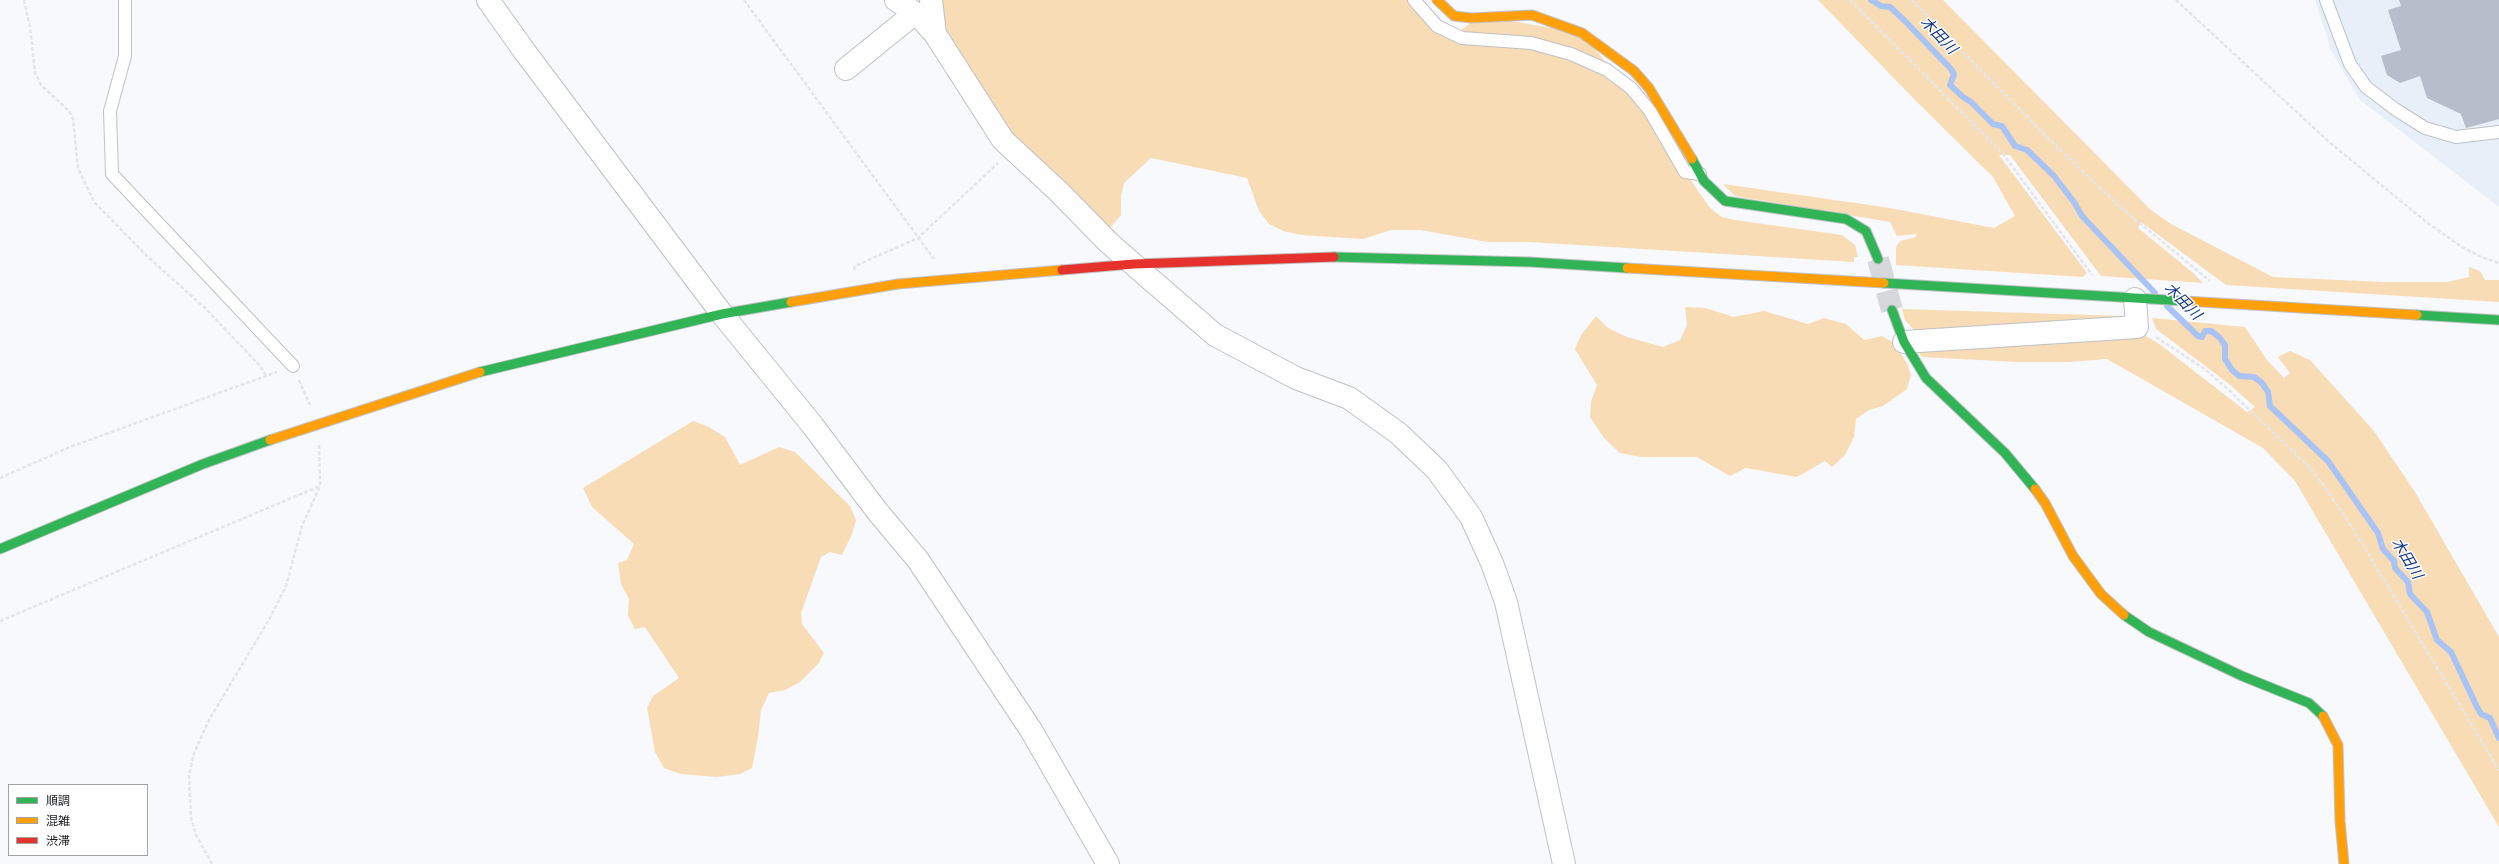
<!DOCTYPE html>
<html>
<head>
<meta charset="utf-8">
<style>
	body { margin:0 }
	#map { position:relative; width:2499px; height:864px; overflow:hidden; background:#f7f9fc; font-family:Poppins,"Noto Sans JP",sans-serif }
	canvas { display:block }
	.legend { position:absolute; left:8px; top:784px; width:140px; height:72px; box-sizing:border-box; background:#fff; border:1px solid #a3a3a5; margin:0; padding:5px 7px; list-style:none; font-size:12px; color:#181a1d }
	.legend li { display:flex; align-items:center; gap:8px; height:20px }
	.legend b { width:20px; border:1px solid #a3a3a5 }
</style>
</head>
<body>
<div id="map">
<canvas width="2499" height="864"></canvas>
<ul class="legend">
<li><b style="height:5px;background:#30b455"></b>順調</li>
<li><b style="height:5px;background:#ff9f0a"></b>混雑</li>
<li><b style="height:5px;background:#e5322d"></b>渋滞</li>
</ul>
</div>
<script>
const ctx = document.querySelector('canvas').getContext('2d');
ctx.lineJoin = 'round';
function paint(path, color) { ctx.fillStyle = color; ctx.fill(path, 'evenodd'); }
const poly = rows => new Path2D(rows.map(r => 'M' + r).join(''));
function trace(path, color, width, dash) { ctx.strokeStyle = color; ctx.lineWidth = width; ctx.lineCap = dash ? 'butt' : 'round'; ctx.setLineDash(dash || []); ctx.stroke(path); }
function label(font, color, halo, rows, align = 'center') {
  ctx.font = font + ' Poppins,"Noto Sans JP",sans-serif'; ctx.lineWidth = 3; ctx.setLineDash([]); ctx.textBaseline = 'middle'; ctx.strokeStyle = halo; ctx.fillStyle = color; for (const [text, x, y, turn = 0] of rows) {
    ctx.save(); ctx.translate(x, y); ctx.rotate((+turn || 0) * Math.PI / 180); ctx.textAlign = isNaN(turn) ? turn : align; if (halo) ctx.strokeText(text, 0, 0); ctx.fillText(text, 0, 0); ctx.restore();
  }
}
paint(poly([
	[2315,0,2499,0,2499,207,2359,99,2331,50]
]), '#e9eff9');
paint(poly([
	[935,0,1424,0,1424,17,1459,31,1474,21,1493,18,1582,33,1689,165,1690,179,1710,208,1722,217,1735,220,1842,235,1855,245,1858,257,1854,257,1854,262,1529,242,1488,242,1420,230,1391,230,1363,239,1301,235,1283,231,1269,224,1259,211,1247,178,1151,158,1124,183,1121,196,1121,215,1109,229,1019,153,942,31],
	[1818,0,1943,0,2151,210,2171,224,2273,277,2384,282,2447,282,2469,277,2469,267,2480,271,2485,280,2499,280,2499,302,2226,285,2141,222,2138,228,2192,272,2203,283,2101,276,2010,155,1999,155,2087,273,2083,277,1896,265,1896,247,1900,241,1916,237,1916,234,1897,236,1890,222,1735,196,1723,184,1890,208,1994,228,2015,216,1993,177,1917,102],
	[1685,307,1705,308,1734,317,1764,311,1808,324,1824,318,1846,324,1864,340,1882,336,1894,343,1907,363,1911,375,1907,389,1883,406,1869,410,1856,419,1854,437,1845,455,1832,467,1825,461,1797,477,1746,468,1730,476,1697,457,1641,457,1620,453,1604,438,1590,417,1591,402,1597,385,1575,349,1581,335,1596,316,1608,328,1627,337,1663,347,1680,340,1687,325],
	[1902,309,2123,316,2123,321,1916,332,1905,320],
	[2152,318,2245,327,2267,360,2284,378,2290,373,2278,357,2290,351,2310,360,2374,431,2415,492,2499,637,2499,827,2295,481,2263,448,2107,359,2069,362,2017,362,1922,357,1916,348,2140,333,2158,343,2247,412,2255,407,2228,383,2156,329],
	[693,421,709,427,725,437,740,465,779,447,795,452,850,506,856,520,852,534,842,555,830,552,821,557,801,613,802,624,824,653,818,664,800,682,785,690,769,693,761,710,758,737,752,768,740,774,717,777,681,774,664,768,655,752,647,708,653,696,679,678,645,627,635,629,628,616,629,599,621,584,618,563,627,560,634,544,592,507,583,488]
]), '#f8dcb5');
trace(poly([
	[1871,0,1881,6,1890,7,1904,20,1951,69,1954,74,1950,85,1963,97,1971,102,1993,124,2002,126,2015,146,2027,150,2054,176,2074,202,2082,216,2155,293],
	[2167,306,2198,336,2202,337,2205,331,2211,331,2219,337,2225,345,2225,359,2232,370,2239,376,2254,377,2262,383,2268,392,2270,406,2328,461,2378,533,2383,549,2394,561,2395,568,2408,582,2410,594,2427,612,2437,640,2451,652,2477,707,2481,714,2490,718,2499,738]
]), '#a9c3f5', 6);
paint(poly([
	[2399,0,2499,0,2499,119,2466,128,2461,114,2427,98,2420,76,2400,83,2387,75,2381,56,2401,50,2388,10,2401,6]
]), '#b6becc');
trace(poly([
	[1878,259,1892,310]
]), '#d6d8db', 22, [22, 11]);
const lane = poly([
	[125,0,125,56,110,111,112,174,293,366],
	[1414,0,1437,26,1462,38,1531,43,1571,54,1607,70,1631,88,1650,111,1685,172,1700,174],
	[2326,0,2350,64,2366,87,2395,109,2425,128,2456,137,2499,132]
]);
const street = poly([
	[488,0,525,52,722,314,813,426,877,511,918,560,1031,730,1108,864],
	[896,0,919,16,935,34,1003,140,1058,191,1108,242,1149,278,1215,335,1296,378,1349,398,1398,433,1437,470,1471,517,1492,563,1506,602,1564,864],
	[931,0,935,34],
	[846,69,915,13],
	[1904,342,2137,327,2135,299]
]);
const fast = poly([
	[1692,159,1704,181,1725,201,1846,219,1866,231,1878,259],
	[1334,257,1530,262,1627,268],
	[1884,283,2185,301],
	[1892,310,1904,342,1926,378,2005,453,2035,489],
	[2417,315,2499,320],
	[480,372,722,314,791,302],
	[0,549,203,464,270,440],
	[2124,615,2149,632,2242,676,2309,703,2323,716]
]);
const slow = poly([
	[1437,0,1454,16,1471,18,1532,15,1582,33,1634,71,1649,88,1692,159],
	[1627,268,1884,283],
	[2185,301,2417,315],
	[791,302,898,284,1062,270],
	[270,440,480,372],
	[2035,489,2045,503,2073,556,2101,594,2124,615],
	[2323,716,2338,745,2340,821,2344,864]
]);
const jam = poly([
	[1062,270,1134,264,1334,257]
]);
trace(lane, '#bfc1c4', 14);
trace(street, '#bfc1c4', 24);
trace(fast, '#bfc1c4', 11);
trace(slow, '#bfc1c4', 11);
trace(jam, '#bfc1c4', 11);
trace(poly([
	[24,0,30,27,35,73,41,85,69,111,73,119,78,168,94,202,146,255,206,309,261,367,266,376],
	[744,0,934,259],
	[1850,0,2004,155,2092,275],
	[1912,0,2047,137,2119,206,2210,281],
	[2176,0,2328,141,2425,221,2462,247,2481,257,2499,263],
	[854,270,855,266,918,238,998,163],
	[2156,337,2205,369,2231,392,2309,467,2325,487,2355,532,2499,770],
	[299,380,310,405],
	[0,478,70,447,277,372],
	[0,621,320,486],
	[212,864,196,835,191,818,189,775,194,753,209,720,270,618,286,586,302,526,320,486,319,444]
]), '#e4e5e6', 2.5, [4, 2]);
trace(lane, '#fefeff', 12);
trace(street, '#fefeff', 22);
trace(fast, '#30b455', 9);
trace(slow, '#ff9f0a', 9);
trace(jam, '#e5322d', 9);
label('italic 15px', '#103685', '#fff', [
	["木田川",1938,36,46],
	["木田川",2182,302,45],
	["木田川",2406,559,59]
]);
</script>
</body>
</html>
